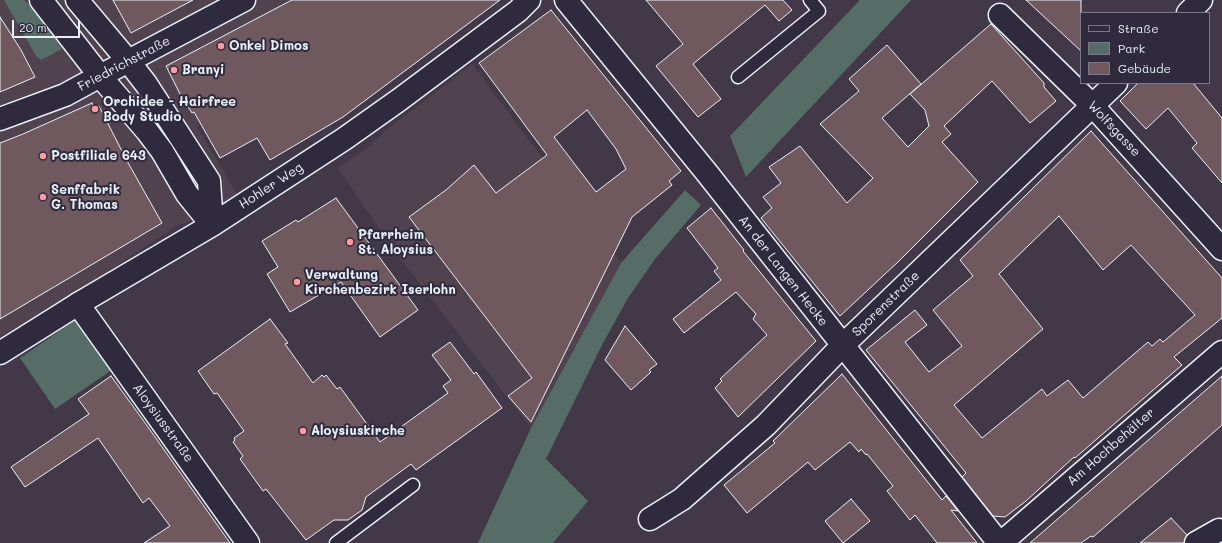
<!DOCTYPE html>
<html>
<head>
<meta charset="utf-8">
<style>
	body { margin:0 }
	#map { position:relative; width:1222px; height:543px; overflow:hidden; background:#423847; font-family:Mali,sans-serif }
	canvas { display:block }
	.legend { position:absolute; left:1080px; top:12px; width:130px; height:72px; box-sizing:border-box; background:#2f2a3d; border:1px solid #797a88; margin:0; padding:5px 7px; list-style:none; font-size:12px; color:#e8f1f8 }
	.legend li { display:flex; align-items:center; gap:8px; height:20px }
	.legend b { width:20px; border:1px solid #797a88 }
	.scale { position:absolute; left:12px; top:20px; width:68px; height:18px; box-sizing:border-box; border:2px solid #e8f1f8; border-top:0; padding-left:5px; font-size:12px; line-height:14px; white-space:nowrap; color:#e8f1f8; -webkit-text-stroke:3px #2f2a3d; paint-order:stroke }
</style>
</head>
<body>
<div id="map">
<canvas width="1222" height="543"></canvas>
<ul class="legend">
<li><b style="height:5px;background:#2f2a3d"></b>Straße</li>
<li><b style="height:11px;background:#566c67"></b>Park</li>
<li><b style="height:11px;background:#6f595f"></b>Gebäude</li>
</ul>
<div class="scale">20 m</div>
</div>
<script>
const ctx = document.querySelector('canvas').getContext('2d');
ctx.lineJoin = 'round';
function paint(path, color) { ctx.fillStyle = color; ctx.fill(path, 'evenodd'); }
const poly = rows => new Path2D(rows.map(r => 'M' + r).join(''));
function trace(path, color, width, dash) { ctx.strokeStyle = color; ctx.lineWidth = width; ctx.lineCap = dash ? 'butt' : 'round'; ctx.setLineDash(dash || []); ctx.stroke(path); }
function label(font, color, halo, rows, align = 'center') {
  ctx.font = font + ' Mali,sans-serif'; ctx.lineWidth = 4; ctx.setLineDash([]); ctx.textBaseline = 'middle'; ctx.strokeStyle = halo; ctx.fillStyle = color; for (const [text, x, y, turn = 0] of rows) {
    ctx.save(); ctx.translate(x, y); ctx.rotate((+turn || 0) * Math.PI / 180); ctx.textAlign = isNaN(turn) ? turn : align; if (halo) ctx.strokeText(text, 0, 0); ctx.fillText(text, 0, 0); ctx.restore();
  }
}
paint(poly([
	[0,0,422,0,197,127,245,207,180,224,101,276,0,337],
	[472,64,621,263,531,428,395,252,338,168,367,148,385,131]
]), '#50424e');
paint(poly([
	[4,0,24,0,33,8,62,49,41,60,36,56],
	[860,0,911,0,746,177,730,136],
	[685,190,701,205,655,259,628,298,602,345,546,459,588,501,553,543,478,543,531,428,621,263],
	[77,319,112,370,55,409,20,358]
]), '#566c67');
const building = poly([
	[113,0,193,0,131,33,113,0],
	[292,0,500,0,343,117,270,160,257,138,220,158,194,112,192,113,180,94,166,66,292,0],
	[646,0,783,0,792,10,779,21,765,5,693,64,721,99,698,117,656,66,683,44,646,0],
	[1026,0,1081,0,1081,51,1026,0],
	[551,10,681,171,669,181,672,185,632,217,531,422,508,396,532,378,409,217,446,190,474,165,496,193,547,155,479,63,551,10],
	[587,110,616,149,626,169,596,192,554,137,587,110],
	[0,17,21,50,35,77,0,92,0,17],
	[991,24,1044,83,1044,87,1056,101,1030,123,992,81,944,126,951,134,942,142,978,182,899,261,840,316,761,218,772,208,763,197,781,183,769,167,800,146,847,203,873,178,820,124,859,91,849,79,887,45,921,84,882,118,908,147,929,126,925,110,910,94,991,24],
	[1138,83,1193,83,1222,118,1222,183,1192,148,1197,143,1168,108,1146,129,1120,101,1138,83],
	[92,103,94,108,99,106,127,161,162,223,0,319,0,143,23,134,92,103],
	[1091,131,1222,278,1222,318,1174,357,1182,365,1075,458,1074,457,1026,501,1005,517,993,516,962,477,966,473,866,350,915,310,927,325,905,342,929,372,962,346,933,310,973,276,960,260,1091,131],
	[1059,216,1103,270,1131,245,1195,315,1163,342,1160,339,1152,346,1148,342,1083,398,1068,380,1047,396,1042,389,982,438,954,405,1043,329,999,274,1059,216],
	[336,198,418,310,380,337,341,282,290,312,267,274,278,267,262,241,296,220,298,222,336,198],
	[711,208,744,250,743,251,816,341,738,417,715,388,722,381,720,379,767,335,753,319,756,314,736,292,684,333,673,319,721,280,714,271,718,268,687,228,711,208],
	[270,319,288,343,285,344,313,383,322,375,324,377,326,375,337,389,340,387,380,442,448,393,443,386,451,380,432,355,450,342,474,374,476,372,502,408,416,470,411,464,366,497,362,510,348,520,334,520,306,540,266,489,263,491,240,459,243,456,233,442,235,440,234,438,244,431,217,393,214,394,198,371,270,319],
	[625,326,657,364,649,370,651,372,631,390,605,360,625,326],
	[842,374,942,500,946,496,958,511,951,510,977,543,937,543,915,515,910,520,887,491,893,486,867,454,866,455,861,449,859,452,850,442,815,470,808,462,747,513,724,485,775,443,773,441,842,374],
	[111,376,143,420,230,543,144,543,170,526,149,498,143,503,98,438,25,487,11,467,89,414,78,399,111,376],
	[1222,376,1222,425,1165,475,1093,537,1091,536,1081,543,1030,543,1222,376],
	[851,499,870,521,843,543,825,521,851,499],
	[1171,518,1187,535,1184,543,1140,543,1171,518]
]);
paint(building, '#6f595f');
trace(building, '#e8f1f8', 1);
const service = poly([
	[738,77,819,11,810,0],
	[336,543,413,485]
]);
const minor = poly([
	[566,0,707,173,999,543],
	[1188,13,1201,0],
	[1000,15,1093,106,1222,249],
	[0,119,65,95,100,76],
	[78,304,248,543],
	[650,519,682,499,766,425,842,346,1116,83],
	[1001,543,1222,352],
	[1196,543,1219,530]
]);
const tertiary = poly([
	[129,62,146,84,209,181,212,225],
	[100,76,147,131,162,151,187,194,212,225],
	[0,353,78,304,212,225,344,139,399,100,518,11,529,0]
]);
const secondary = poly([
	[41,0,100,76,244,0],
	[77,0,129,62]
]);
trace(service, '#e8f1f8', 15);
trace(minor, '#e8f1f8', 25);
trace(tertiary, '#e8f1f8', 25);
trace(secondary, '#e8f1f8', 25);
trace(service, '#2f2a3d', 12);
trace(minor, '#2f2a3d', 22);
trace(tertiary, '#2f2a3d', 22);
trace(secondary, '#2f2a3d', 22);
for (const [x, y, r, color] of [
	[221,46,4,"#ff9aa2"],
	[174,70,4,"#ff9aa2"],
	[95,109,4,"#ff9aa2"],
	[43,156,4,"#ff9aa2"],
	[43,197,4,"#ff9aa2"],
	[350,242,4,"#ff9aa2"],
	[297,282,4,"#ff9aa2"],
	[303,431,4,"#ff9aa2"]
]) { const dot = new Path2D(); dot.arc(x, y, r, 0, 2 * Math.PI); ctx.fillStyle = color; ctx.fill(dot); trace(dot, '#2f2a3d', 1.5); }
label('bold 13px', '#e8f1f8', '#2f2a3d', [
	["Onkel Dimos",229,46],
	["Branyi",182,70],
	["Orchidee - Hairfree",103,102],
	["Body Studio",103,117],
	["Postfiliale 643",51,156],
	["Senffabrik",51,190],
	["G. Thomas",51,205],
	["Pfarrheim",358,235],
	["St. Aloysius",358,250],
	["Verwaltung",305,275],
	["Kirchenbezirk Iserlohn",305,290],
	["Aloysiuskirche",311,431]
], 'left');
label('13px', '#e8f1f8', '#2f2a3d', [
	["Friedrichstraße",124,64,-28],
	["Wolfsgasse",1114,129,47],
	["Hohler Weg",271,186,-33],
	["An der Langen Hecke",783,271,52],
	["Sporenstraße",886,304,-44],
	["Aloysiusstraße",163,423,54],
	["Am Hochbehälter",1111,447,-41]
]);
</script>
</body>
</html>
